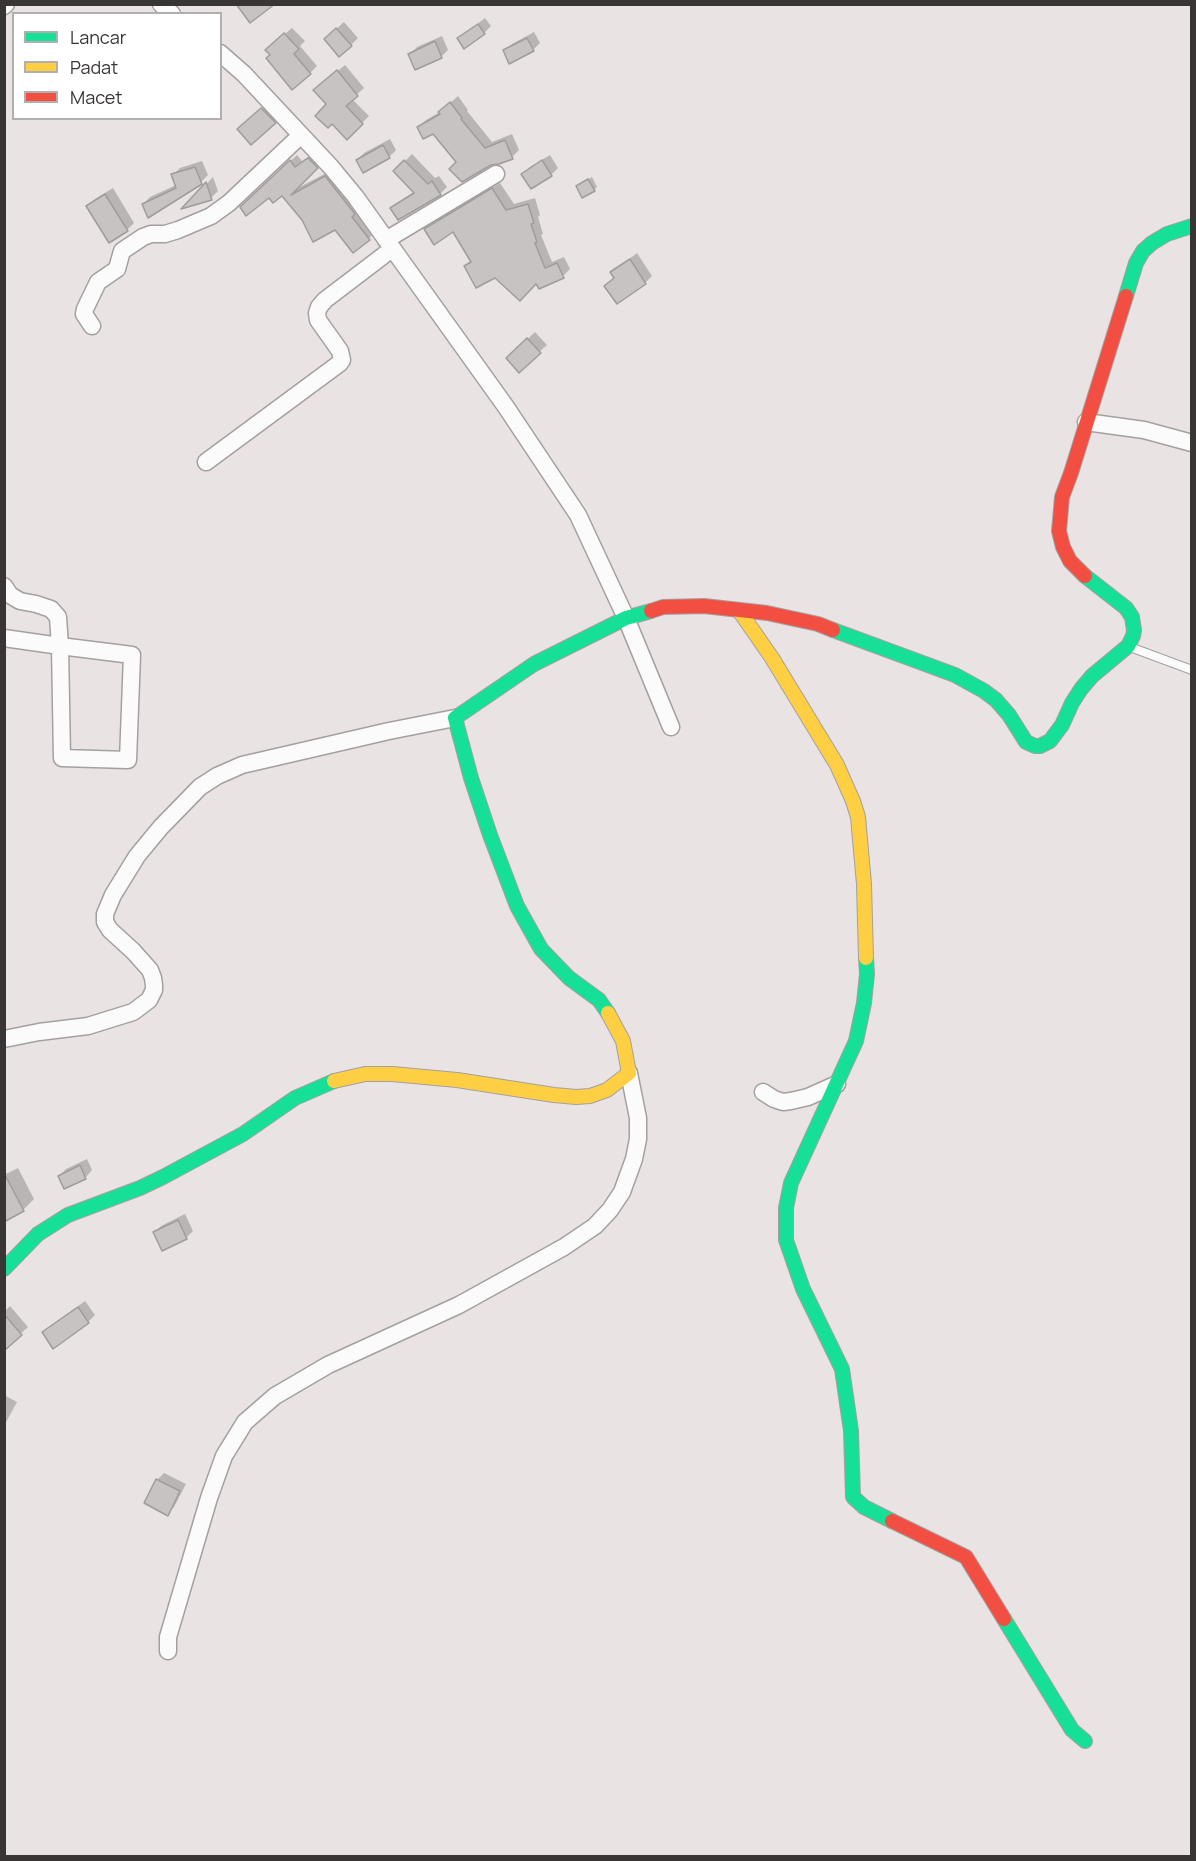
<!DOCTYPE html>
<html>
<head>
<meta charset="utf-8">
<style>
	body { margin:0 }
	#map { position:relative; width:1196px; height:1861px; overflow:hidden; background:#e9e3e3; font-family:Manrope,sans-serif }
	canvas { display:block }
	.frame { position:absolute; inset:0; border:6px solid #393535; pointer-events:none }
	.legend { position:absolute; left:12px; top:12px; width:210px; height:108px; box-sizing:border-box; background:#fff; border:2px solid #b0aeae; margin:0; padding:8px 10px; list-style:none; font-size:18px; color:#393535 }
	.legend li { display:flex; align-items:center; gap:12px; height:30px }
	.legend b { width:30px; border:2px solid #b0aeae }
</style>
</head>
<body>
<div id="map">
<canvas width="1196" height="1861"></canvas>
<div class="frame"></div>
<ul class="legend">
<li><b style="height:8px;background:#16e098"></b>Lancar</li>
<li><b style="height:8px;background:#ffcf43"></b>Padat</li>
<li><b style="height:8px;background:#f24e42"></b>Macet</li>
</ul>
</div>
<script>
const ctx = document.querySelector('canvas').getContext('2d');
ctx.lineJoin = 'round';
function paint(path, color) { ctx.fillStyle = color; ctx.fill(path, 'evenodd'); }
const poly = rows => new Path2D(rows.map(r => 'M' + r).join(''));
function trace(path, color, width, dash) { ctx.strokeStyle = color; ctx.lineWidth = width; ctx.lineCap = dash ? 'butt' : 'round'; ctx.setLineDash(dash || []); ctx.stroke(path); }
paint(poly([
	[485,18,491,26,484,33,459,38],
	[344,22,358,38,351,45,333,32],
	[292,28,305,41,300,46,317,66,310,73,271,55,274,43],
	[534,32,540,43,533,50,505,51,512,44],
	[442,36,448,50,441,57,410,54,417,47],
	[345,65,364,88,352,99,369,116,347,138,322,84],
	[458,96,468,110,467,111,492,142,512,134,519,150,512,157,458,162,434,132,419,127,426,120,440,112],
	[269,102,282,116,275,122,246,122],
	[390,139,396,150,389,157,357,160,364,153],
	[315,152,324,161,292,191,332,170,376,232,354,251,336,228,303,220,282,194,269,196,242,208,297,155,302,161],
	[412,154,435,178,439,176,447,187,440,194,392,208,399,202,415,191,395,171],
	[550,155,558,168,551,175,523,174,530,167],
	[202,161,208,175,201,182,143,204,150,197,176,185,173,175,180,168],
	[213,177,218,191,211,198,186,206],
	[592,177,597,187,594,190,577,186],
	[500,183,514,204,535,198,540,215,538,217,543,234,541,235,552,262,564,257,570,269,563,276,537,281,495,276,465,266,471,260,454,230,426,230,433,223],
	[113,188,134,223,127,230,110,241,88,206,95,199],
	[637,253,652,276,645,283,606,286,615,277,612,272],
	[535,332,547,345,519,370,508,358],
	[87,1159,92,1170,86,1177,65,1187,59,1176,66,1169],
	[18,1168,34,1199,23,1210,4,1175],
	[185,1214,193,1231,186,1238,154,1233,161,1226],
	[85,1301,95,1315,88,1322,44,1333,50,1326],
	[10,1306,28,1327,4,1349,4,1312],
	[4,1395,17,1402,4,1426],
	[164,1473,186,1484,174,1507,167,1514,157,1480]
]), '#0003');
const building = poly([
	[236,4,275,4,250,23,236,4],
	[478,24,485,34,464,49,457,38,478,24],
	[336,28,352,46,339,57,324,39,336,28],
	[284,33,299,49,294,54,311,74,292,90,266,58,270,55,265,50,284,33],
	[527,38,534,51,509,64,503,50,527,38],
	[435,41,442,58,415,70,408,54,435,41],
	[337,70,358,96,346,106,363,124,347,140,332,124,328,128,315,116,326,104,313,90,337,70],
	[450,102,462,118,461,119,485,148,505,140,513,159,499,164,491,165,462,182,449,169,456,162,433,134,423,139,417,127,440,114,438,112,450,102],
	[261,108,276,123,251,145,237,129,261,108],
	[383,145,390,158,363,173,356,160,383,145],
	[308,158,318,168,291,195,325,176,355,214,352,217,370,240,353,253,335,230,313,242,302,220,282,196,273,203,269,198,246,216,240,207,290,160,295,167,308,158],
	[404,160,428,184,432,181,441,195,398,220,390,208,414,193,393,171,404,160],
	[542,160,552,176,531,189,521,174,542,160],
	[195,167,202,184,148,218,142,204,176,188,171,174,195,167],
	[588,179,595,191,582,198,576,186,588,179],
	[206,182,212,200,181,209,206,182],
	[492,188,506,210,528,204,534,223,531,224,537,242,535,243,545,268,557,263,564,278,539,289,536,284,520,301,495,278,476,288,464,266,471,262,453,232,434,245,424,229,492,188],
	[105,194,128,231,109,243,86,206,105,194],
	[630,259,646,284,617,304,604,286,614,278,610,272,630,259],
	[527,338,541,353,519,373,506,358,527,338],
	[80,1165,86,1179,64,1189,58,1176,80,1165],
	[4,1173,24,1211,4,1222,4,1173],
	[178,1220,187,1239,162,1251,153,1232,178,1220],
	[78,1307,89,1323,53,1349,42,1332,78,1307],
	[4,1314,22,1335,4,1351,4,1314],
	[156,1479,180,1491,168,1516,144,1503,156,1479]
]);
paint(building, '#c7c3c3');
trace(building, '#9f9c9b', 1.5);
const lane = poly([
	[1130,647,1192,670]
]);
const street = poly([
	[161,4,172,14],
	[4,6,6,4],
	[220,53,244,74,331,167,355,196,506,407,578,515,626,618,671,727],
	[386,240,496,174],
	[92,326,84,314,85,309,98,282,117,269,122,251,143,237,151,234,165,234,178,230,211,216,229,203,300,136],
	[1086,422,1144,430,1192,443],
	[206,462,340,363,342,360,340,351,318,320,317,313,319,307,325,300,392,249],
	[4,586,10,595,20,601,36,604,51,609,58,617,60,646,62,758,128,760,132,655,60,646,4,638],
	[4,1039,39,1032,88,1026,133,1012,149,1000,154,990,154,985,153,978,150,970,133,951,110,930,105,922,105,914,113,895,137,856,161,827,200,787,217,776,242,765,389,731,455,718],
	[763,1092,774,1099,783,1102,791,1101,808,1097,837,1084],
	[168,1651,168,1637,209,1498,224,1456,245,1422,275,1396,328,1365,459,1305,564,1247,595,1226,610,1210,622,1192,634,1159,638,1139,638,1118,629,1073]
]);
const fast = poly([
	[1126,296,1136,263,1143,251,1152,243,1167,234,1192,226],
	[833,630,955,675,984,691,996,700,1009,715,1026,742,1035,746,1040,746,1050,741,1062,725,1072,703,1081,689,1092,676,1128,646,1133,636,1134,630,1132,617,1126,608,1085,576],
	[866,958,867,974,864,1003,856,1041,791,1183,786,1208,786,1240,803,1289,842,1369,851,1431,853,1497,864,1507,892,1521],
	[608,1013,599,1000,569,978,541,949,517,906,490,835,471,778,455,718,534,664,626,618,651,611],
	[4,1269,38,1234,68,1215,140,1188,163,1177,243,1134,295,1098,334,1081],
	[1004,1619,1072,1730,1085,1741]
]);
const slow = poly([
	[740,612,772,658,837,765,853,801,858,817,864,884,866,958],
	[334,1081,365,1074,392,1074,457,1080,554,1095,576,1097,590,1096,607,1090,629,1073,623,1041,608,1013]
]);
const jam = poly([
	[1085,576,1070,561,1063,547,1059,531,1062,497,1071,473,1126,296],
	[651,611,663,607,704,606,767,613,818,624,833,630],
	[892,1521,966,1557,1004,1619]
]);
trace(lane, '#a5a0a0', 10);
trace(street, '#a5a0a0', 19);
trace(fast, '#a5a0a0', 16);
trace(slow, '#a5a0a0', 16);
trace(jam, '#a5a0a0', 16);
trace(lane, '#fcfbfb', 8);
trace(street, '#fcfbfb', 16);
trace(fast, '#16e098', 14);
trace(slow, '#ffcf43', 14);
trace(jam, '#f24e42', 14);
</script>
</body>
</html>
